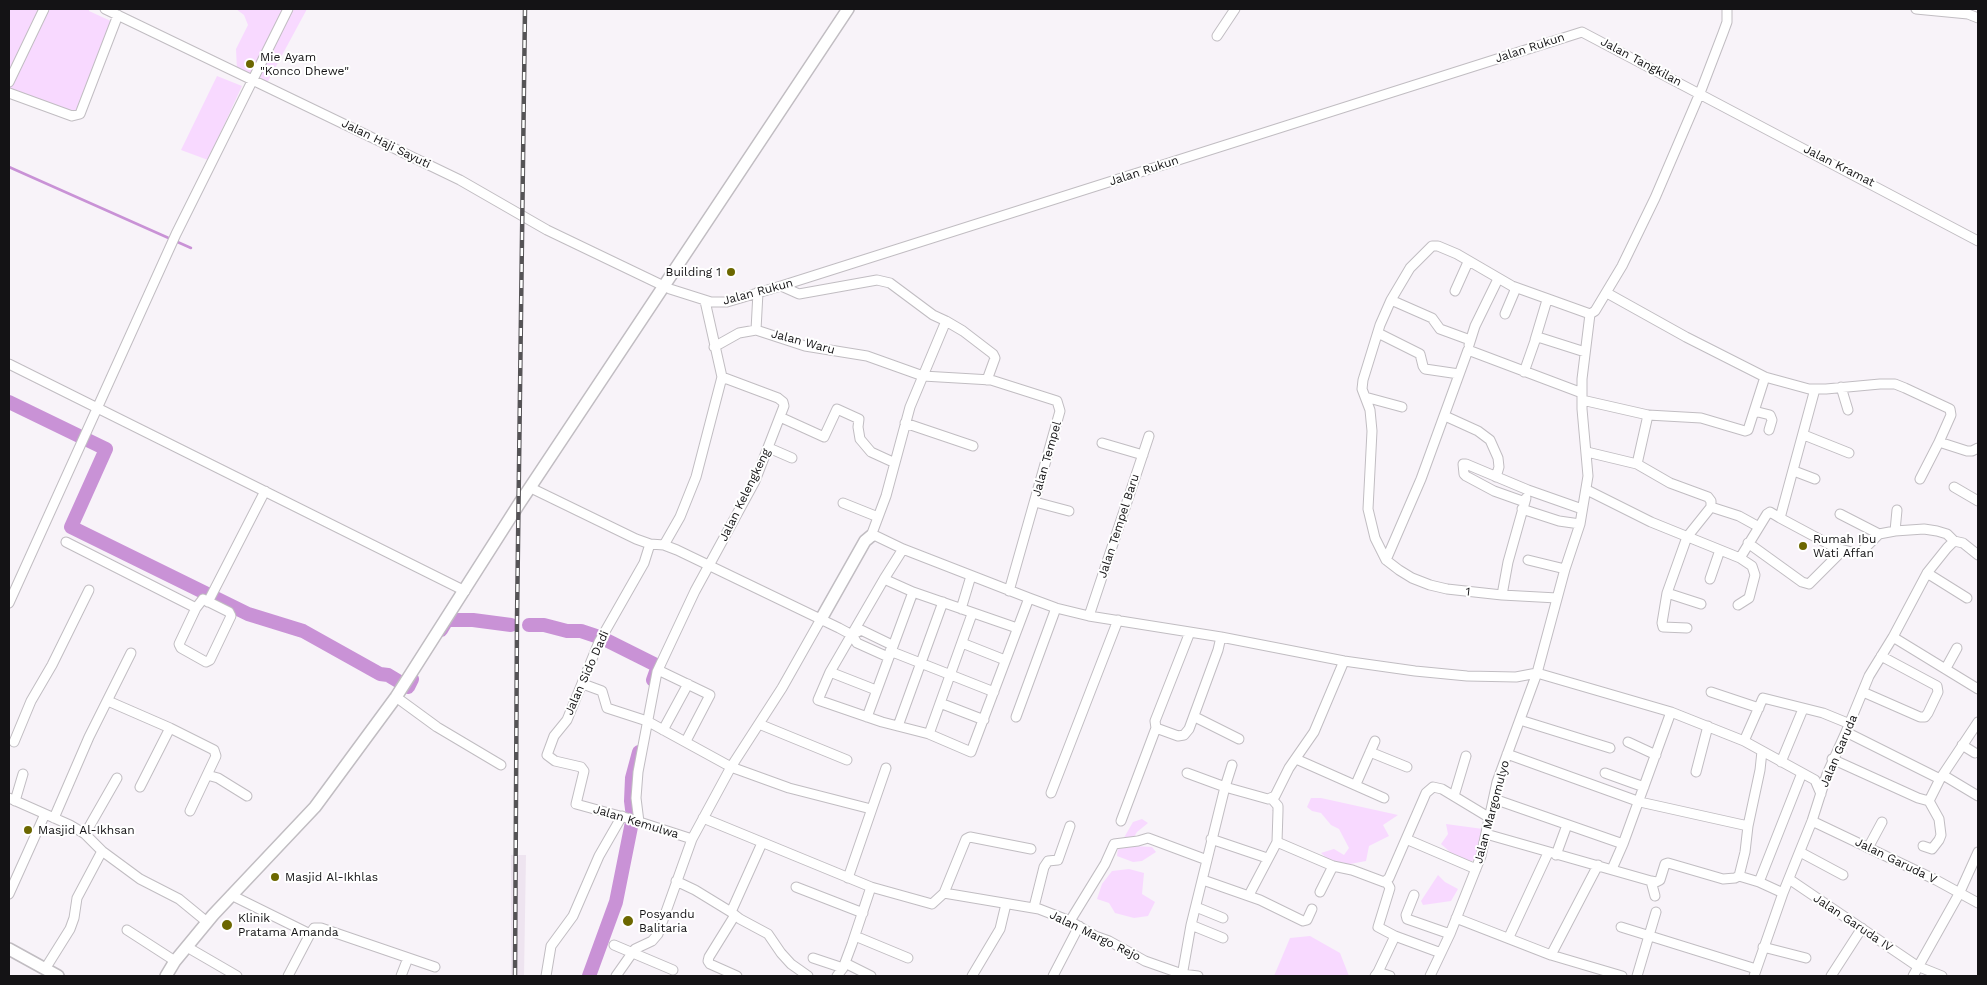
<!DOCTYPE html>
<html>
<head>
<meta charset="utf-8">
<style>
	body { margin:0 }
	#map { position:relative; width:1987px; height:985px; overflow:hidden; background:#f8f3f9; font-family:"Work Sans",sans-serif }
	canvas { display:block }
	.frame { position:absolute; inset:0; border:10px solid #141315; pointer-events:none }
</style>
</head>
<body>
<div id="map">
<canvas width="1987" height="985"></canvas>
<div class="frame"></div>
</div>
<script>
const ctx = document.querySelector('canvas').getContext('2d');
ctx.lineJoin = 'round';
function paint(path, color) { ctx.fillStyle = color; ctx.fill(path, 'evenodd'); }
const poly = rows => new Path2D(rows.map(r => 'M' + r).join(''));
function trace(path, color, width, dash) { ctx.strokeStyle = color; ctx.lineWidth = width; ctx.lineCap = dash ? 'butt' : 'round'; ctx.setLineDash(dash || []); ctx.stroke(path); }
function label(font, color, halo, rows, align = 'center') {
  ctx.font = font + ' "Work Sans",sans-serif'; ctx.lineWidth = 4; ctx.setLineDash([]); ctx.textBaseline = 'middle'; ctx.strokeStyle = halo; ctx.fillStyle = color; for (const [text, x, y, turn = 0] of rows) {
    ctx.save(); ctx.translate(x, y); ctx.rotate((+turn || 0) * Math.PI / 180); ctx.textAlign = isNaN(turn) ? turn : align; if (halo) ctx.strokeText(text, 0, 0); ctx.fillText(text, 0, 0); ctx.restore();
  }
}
paint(poly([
	[511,855,526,855,524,976,511,976]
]), '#eee4f0');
paint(poly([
	[9,9,89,9,89,11,113,22,75,117,9,95],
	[236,9,307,9,267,83,237,70,236,49,248,25,244,15],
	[217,76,242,86,208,160,181,150],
	[1311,798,1321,798,1398,815,1383,825,1389,836,1369,846,1366,861,1350,864,1333,864,1321,853,1334,849,1344,855,1349,848,1339,829,1331,825,1321,813,1312,811,1307,807],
	[1142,819,1148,823,1137,832,1132,840,1135,846,1152,847,1156,852,1142,861,1133,862,1117,856,1118,848,1133,822],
	[1446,824,1483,829,1475,859,1470,862,1458,859,1441,844,1448,834],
	[1129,869,1144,873,1142,894,1155,902,1148,916,1134,918,1115,913,1109,903,1097,899,1102,884,1112,871],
	[1438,875,1445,882,1458,889,1451,901,1423,905,1421,901],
	[1310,936,1340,953,1349,976,1274,976,1290,938]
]), '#f8d9ff');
trace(poly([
	[9,167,191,248]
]), '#c992d6', 2.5);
trace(poly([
	[9,402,106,449,71,527,248,614,303,631,380,674,388,675,408,687,412,679],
	[529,625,544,625,567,631,581,631,602,638,658,666,653,680],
	[441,630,447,620,473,620,511,625],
	[589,976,616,902,633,817,631,801,632,778,639,752]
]), '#c992d6', 14);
const street = poly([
	[105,9,460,180,547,230,670,289,711,302,727,302,781,286,1582,32,1978,241],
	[1916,9,1968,14,1978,18],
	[1217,36,1235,9],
	[9,82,44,9],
	[9,93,72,116,80,114,118,15],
	[781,286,799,294,877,280,890,283,933,315,946,321,910,407,886,496,871,536,876,536,903,549,1029,598,1056,608,1089,616,1221,637,1344,661,1415,671,1467,676,1516,677,1537,673,1671,712,1744,741,1815,780,1821,794],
	[1455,291,1468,262],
	[1607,293,1686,337,1765,377,1809,389,1826,389,1880,384,1895,384,1905,388,1950,409,1951,415,1939,442],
	[1391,300,1432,318,1440,329,1470,340],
	[1505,314,1516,288],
	[946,321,963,331,993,354,995,358,987,380],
	[756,330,758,292],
	[1378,333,1420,354,1423,366,1425,369,1459,374],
	[1535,340,1547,300],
	[1469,345,1475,326,1498,279],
	[714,347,739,333,756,330,805,346,867,356,923,376,991,380,1057,401,1060,411,1009,591],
	[9,364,465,591],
	[1524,372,1536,338,1541,338,1585,352],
	[1841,387,1848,410],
	[1815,389,1780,518,1836,548,1856,553,1861,552,1879,534,1895,531,1924,529,1937,531,1947,534,1954,541],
	[1365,397,1402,407],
	[1582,400,1648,415,1701,418,1745,431,1748,430,1765,377],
	[1754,411,1770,415,1772,420,1769,430],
	[1648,415,1637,464,1670,483,1708,497,1711,501,1711,507,1687,537,1667,593,1662,623,1663,627,1687,628],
	[1445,416,1478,431,1490,440,1498,458,1499,467,1496,477],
	[780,417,824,437,837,409,859,419,858,427,860,439,871,452,895,463],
	[905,423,973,446],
	[1804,435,1849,453],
	[1102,443,1143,455],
	[769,448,792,458],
	[1587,452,1637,464],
	[1794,471,1815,479],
	[1920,479,1939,442,1967,451,1972,451,1978,448],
	[1954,487,1978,501],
	[531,488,636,539,650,544,664,545,677,550,839,628,852,635,857,643,888,657],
	[1587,490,1651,522,1740,558,1767,514,1770,512,1780,518],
	[1035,502,1069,511],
	[1525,502,1494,491,1466,476,1464,474,1463,464,1466,464,1528,490,1582,509],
	[843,503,878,517],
	[1711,507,1739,516,1759,527],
	[1522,509,1559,521,1580,524],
	[1840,514,1879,534],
	[1895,531,1897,510],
	[1954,541,1963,543,1978,555],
	[66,542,196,608],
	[1748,543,1802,582,1809,584,1843,550],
	[650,544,644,563,599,642,567,720,554,736,547,755,555,761,581,767,584,771,576,804,627,818,692,839],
	[664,545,680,517,696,477,722,377,705,301],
	[903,549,884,579,830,672,818,700,882,722,929,734,971,752,1029,598],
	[1386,560,1421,479,1468,350,1582,393],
	[1528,560,1565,569],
	[1927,573,1967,598],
	[884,579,913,592,1017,628],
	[1710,579,1720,550],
	[1667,593,1701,604],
	[1502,595,1508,562,1526,498],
	[1557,598,1502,595,1447,589,1430,585,1412,578,1399,570,1386,560,1375,538,1368,509,1372,431,1370,410,1362,389,1363,380,1380,325,1391,300,1410,268,1432,246,1438,246,1457,254,1512,286,1590,314],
	[203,599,229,612,231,616,210,660,206,662,181,648,179,644,196,608,203,599],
	[208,602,265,491],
	[9,603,176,234,288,9],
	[1738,605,1749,598,1755,575,1752,566,1740,558],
	[961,609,971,576],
	[1089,616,1149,436],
	[852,635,861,630,892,645],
	[1893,637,1978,689],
	[962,643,1005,660],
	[890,651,994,692],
	[1946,668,1957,648],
	[658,670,710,695,686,741],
	[830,672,876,690],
	[583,684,602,691,607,708,647,721,731,767,789,788,871,809],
	[1711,692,1759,708],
	[1863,692,1920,717,1925,717,1928,713,1938,692,1937,686,1881,656],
	[396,697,437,727,501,765],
	[108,701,170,728,214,750,216,756,207,775,218,778,247,796],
	[940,703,984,720],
	[867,717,913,592],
	[1016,717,1056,608],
	[1195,717,1239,739],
	[1520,720,1610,748],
	[759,724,847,760],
	[898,726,943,602],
	[1156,728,1178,736,1184,735,1189,729,1218,650,1221,637],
	[663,730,688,684],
	[1846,732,1940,779],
	[929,734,972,614],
	[1744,741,1763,698,1823,713,1850,724],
	[14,742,31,701,52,665,89,590],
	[1628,742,1656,755],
	[1962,745,1975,753],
	[1370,752,1407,767],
	[1507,754,1640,802,1748,826],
	[1296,759,1384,798],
	[1832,759,1918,798,1929,801],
	[1781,762,1803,709],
	[1696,772,1708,726],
	[1187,773,1225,787,1232,765],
	[1605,773,1644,787],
	[1943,775,1978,796],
	[1356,784,1375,741],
	[140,787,170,728],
	[1051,793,1118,620],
	[1454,796,1466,756],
	[9,798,70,825,85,834,102,851,77,898,74,918,70,929,45,969],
	[1272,799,1278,806,1278,811,1277,842,1333,866,1352,870,1384,882,1389,878,1426,793,1433,787,1442,789,1490,818],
	[1494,799,1623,844,1671,712],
	[15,801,23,774],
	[1929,801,1940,779,1978,722],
	[190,811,207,775],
	[54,818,89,737,131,653],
	[703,818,871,887,932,904,944,893,966,839,970,837,1031,849],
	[1121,821,1156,728,1155,721,1190,632],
	[1812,821,1936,880,1978,903],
	[639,822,636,798,638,772,657,672,695,591,755,481,784,406,783,402,778,398,722,377],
	[85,834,117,778],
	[1486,834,1651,881,1656,882,1660,880,1665,864,1668,863,1723,879,1735,878,1739,876,1759,882],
	[1211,839,1267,858],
	[1406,839,1476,869],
	[762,843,731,912,740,919,768,934,781,953,791,964,808,976],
	[1923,846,1932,849,1939,840,1941,835,1939,819,1929,801],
	[1868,848,1882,822],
	[102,851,140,879,179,899,207,922],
	[1800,852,1843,875],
	[1556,855,1567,825],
	[1612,869,1623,844],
	[1739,876,1745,852,1748,826,1760,770,1762,751],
	[848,878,886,768],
	[1789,879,1917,966,1942,976],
	[1203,880,1260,900,1303,921,1307,920,1312,909],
	[676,881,695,890,731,912],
	[1386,881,1390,888,1378,927,1395,936,1441,953],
	[1651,881,1655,896],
	[796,887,863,913],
	[1320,892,1333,866],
	[944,893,1039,909,1070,921,1095,936,1109,941,1145,961,1182,974,1198,976],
	[1783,893,1759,882,1802,773],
	[9,894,45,814],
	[231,895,310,934,314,928,321,928,435,967],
	[1249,895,1277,842],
	[1414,895,1406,915,1407,919,1450,934],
	[1034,907,1044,867,1048,861,1058,860,1070,826],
	[1196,907,1223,918],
	[735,915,709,957,708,961,710,964,737,976],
	[1456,918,1551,955,1622,976],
	[1070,921,1105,864,1114,844,1138,841,1148,838,1207,860],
	[1191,925,1223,938],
	[1621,927,1756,969],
	[127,930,175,961],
	[855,936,908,958],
	[1509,937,1548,853],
	[614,945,673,970],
	[187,947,237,976],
	[1763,947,1806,958],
	[1551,955,1598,865],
	[813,958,843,968],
	[845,963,871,976],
	[1378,972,1395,936],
	[288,976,310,934],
	[401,976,408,958],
	[546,976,551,946,573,916,599,856,622,816],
	[616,976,635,949,652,941,658,934,692,839,731,767,782,688,821,619],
	[837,976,843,968,852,944,871,887],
	[972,976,1000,929,1006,904],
	[1053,976,1079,926],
	[1182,976,1191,925,1225,787,1268,799,1275,796,1289,768,1314,732,1344,661],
	[1375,976,1378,972,1390,976],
	[1430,976,1450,934,1481,856,1497,782,1537,673,1565,569,1580,524,1588,476,1582,409,1582,379,1590,314,1595,311,1622,266,1655,198,1700,93,1723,33,1727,22,1727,9],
	[1637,976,1656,912],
	[1754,976,1783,893,1812,821,1827,774,1846,732,1869,676,1893,637,1927,573,1947,548,1954,541],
	[1831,976,1862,928],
	[1913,976,1959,894,1978,852]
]);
const secondary = poly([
	[821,619,865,541,871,536],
	[9,949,58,976],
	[166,976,175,961,213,915,315,807,396,697,519,504,848,9]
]);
trace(street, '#c1bdc2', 11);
trace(secondary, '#c1bdc2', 14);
trace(street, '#fff', 9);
trace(secondary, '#fff', 11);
const rail = poly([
	[515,976,517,620,525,9]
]);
trace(rail, '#555356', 4.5);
trace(rail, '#fff', 2.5, [8]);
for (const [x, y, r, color] of [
	[250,64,5,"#6c6700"],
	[731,272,5,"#6c6700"],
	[1803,546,5,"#6c6700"],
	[28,830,5,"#6c6700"],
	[275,877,5,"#6c6700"],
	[628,921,6,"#6c6700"],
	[227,925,6,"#6c6700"]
]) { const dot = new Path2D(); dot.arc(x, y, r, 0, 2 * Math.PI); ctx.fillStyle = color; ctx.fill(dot); trace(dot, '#fff', 2); }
label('12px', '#141315', '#fff', [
	["Jalan Rukun",1530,48,-18],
	["Jalan Tangkilan",1641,62,28],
	["Jalan Haji Sayuti",386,144,26],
	["Jalan Kramat",1839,166,27],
	["Jalan Rukun",1144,171,-18],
	["Jalan Rukun",758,292,-15],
	["Jalan Waru",803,342,15],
	["Jalan Tempel",1047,459,-74],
	["Jalan Kelengkeng",745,495,-64],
	["Jalan Tempel Baru",1119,526,-72],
	["1",1468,592,6],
	["Jalan Sido Dadi",587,673,-66],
	["Jalan Garuda",1839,751,-67],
	["Jalan Margomulyo",1492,812,-75],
	["Jalan Kemulwa",636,822,17],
	["Jalan Garuda V",1896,861,26],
	["Jalan Garuda IV",1853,923,34],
	["Jalan Margo Rejo",1095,936,26]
]);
label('12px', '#141315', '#fff', [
	["Mie Ayam",260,57],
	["\"Konco Dhewe\"",260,71],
	["Building 1",721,272,"right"],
	["Rumah Ibu",1813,539],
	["Wati Affan",1813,553],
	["Masjid Al-Ikhsan",38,830],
	["Masjid Al-Ikhlas",285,877],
	["Posyandu",639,914],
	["Balitaria",639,928],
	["Klinik",238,918],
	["Pratama Amanda",238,932]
], 'left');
</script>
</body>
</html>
